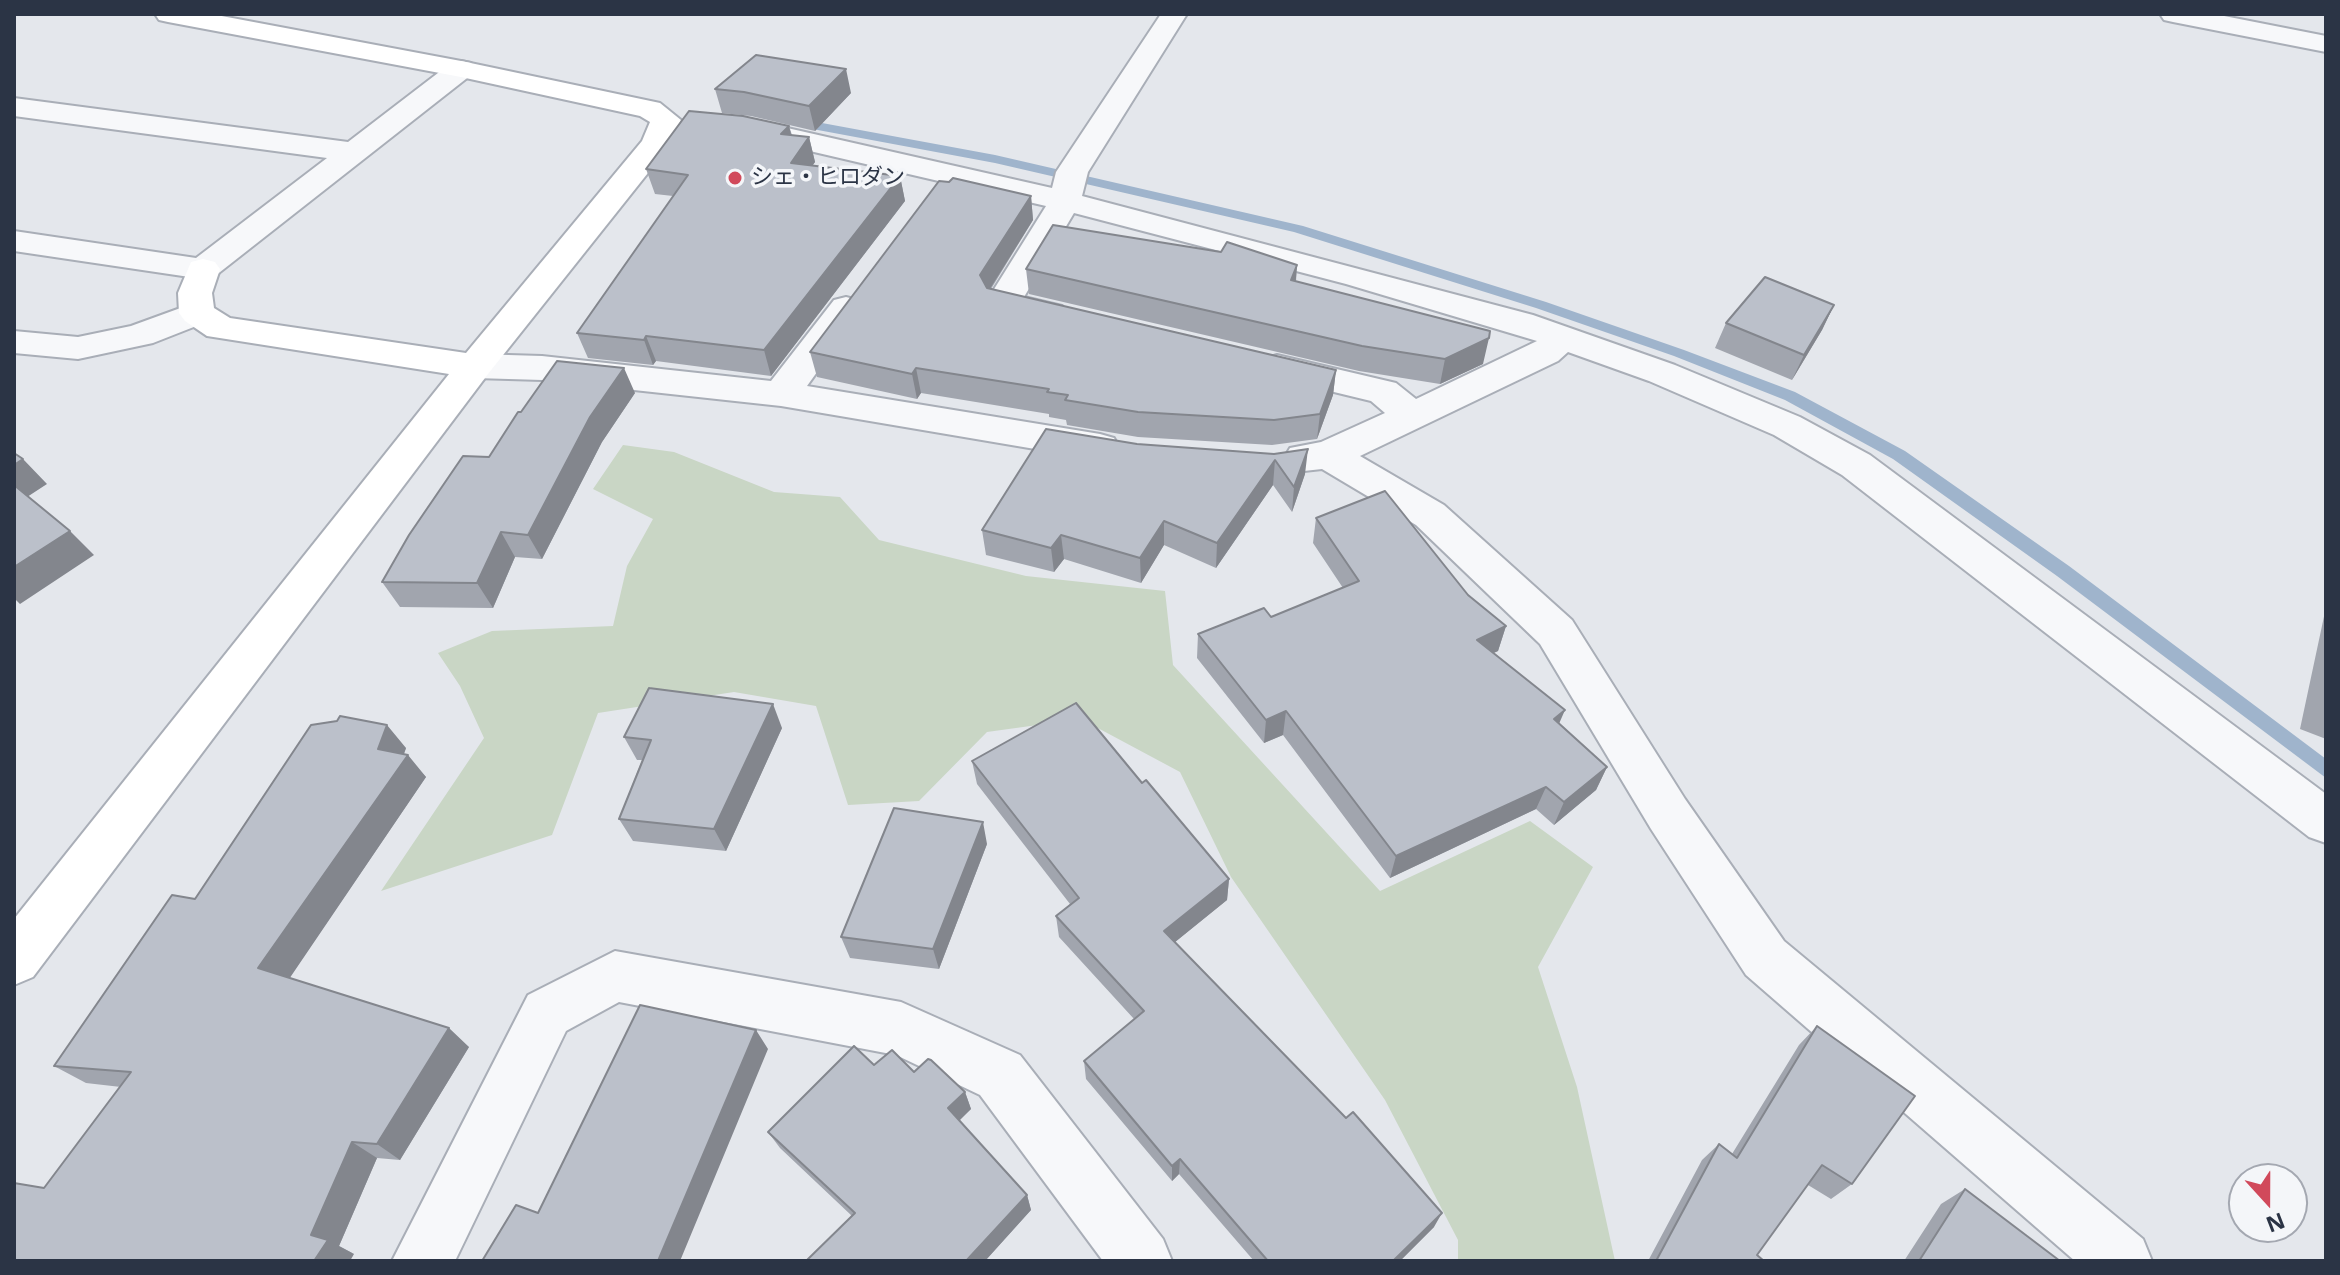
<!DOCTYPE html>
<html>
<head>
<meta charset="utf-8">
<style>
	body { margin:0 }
	#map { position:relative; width:2340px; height:1275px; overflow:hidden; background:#e4e7ec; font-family:"Noto Sans",sans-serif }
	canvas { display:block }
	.frame { position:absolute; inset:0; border:16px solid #2b3445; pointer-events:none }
	.north { position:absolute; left:2228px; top:1163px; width:80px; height:80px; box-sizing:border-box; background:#f4f6f9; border:2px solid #a4a8b1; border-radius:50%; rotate:159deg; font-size:22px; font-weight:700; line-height:32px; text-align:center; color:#2b3445 }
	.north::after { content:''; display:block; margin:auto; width:28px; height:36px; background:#d1495b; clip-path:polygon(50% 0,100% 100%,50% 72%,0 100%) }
</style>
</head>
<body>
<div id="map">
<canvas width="2340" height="1275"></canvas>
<div class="frame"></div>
<div class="north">N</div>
</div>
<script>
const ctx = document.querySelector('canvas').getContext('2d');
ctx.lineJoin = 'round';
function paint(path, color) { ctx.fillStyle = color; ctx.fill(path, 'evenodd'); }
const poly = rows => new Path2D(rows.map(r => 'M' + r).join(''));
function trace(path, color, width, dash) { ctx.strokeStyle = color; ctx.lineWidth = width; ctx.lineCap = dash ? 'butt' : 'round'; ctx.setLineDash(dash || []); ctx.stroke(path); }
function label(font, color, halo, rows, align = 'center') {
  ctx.font = font + ' "Noto Sans","Noto Sans JP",sans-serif'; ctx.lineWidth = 7; ctx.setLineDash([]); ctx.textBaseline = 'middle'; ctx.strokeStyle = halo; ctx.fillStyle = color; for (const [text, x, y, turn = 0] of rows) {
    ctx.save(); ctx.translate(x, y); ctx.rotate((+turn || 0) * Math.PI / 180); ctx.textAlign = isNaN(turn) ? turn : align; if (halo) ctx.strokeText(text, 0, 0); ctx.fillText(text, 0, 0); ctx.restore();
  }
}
paint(poly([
	[623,445,674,452,774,492,840,497,879,540,1026,576,1165,591,1173,665,1380,891,1530,821,1593,867,1538,967,1577,1087,1615,1261,1458,1261,1458,1240,1385,1100,1231,877,1180,772,1081,719,987,732,919,801,848,805,816,706,734,692,598,713,552,835,381,891,484,738,460,686,438,653,492,631,613,626,627,566,653,519,593,489]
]), '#c9d6c5');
paint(poly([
	[795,118,995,155,1303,226,1546,302,1684,350,1795,392,1905,451,2069,566,2326,759,2326,778,2057,576,1893,459,1785,400,1674,356,1536,308,1294,232,995,163,791,125,789,122,795,118]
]), '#9fb4cc');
const street = poly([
	[1161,14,1187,14,1088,172,1082,196,1533,315,1675,365,1800,417,1870,455,2326,794,2326,843,2309,837,1842,475,1774,435,1649,381,1568,352,1558,361,1360,456,1444,505,1572,620,1685,799,1784,941,2143,1239,2152,1261,2075,1261,1746,975,1651,829,1540,644,1416,525,1322,469,1304,471,1290,468,1284,458,1290,448,1321,442,1385,413,1371,401,1264,375,1259,367,1264,359,1277,355,1396,383,1416,399,1537,341,1346,284,1074,213,1024,297,1062,306,1068,314,1062,322,1050,325,991,310,986,302,1046,206,741,135,737,129,741,123,752,120,1052,188,1056,172,1161,14],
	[2160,14,2214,14,2326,36,2326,52,2173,22,2164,20,2160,14],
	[461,61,471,63,475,69,471,75,215,276,203,279,14,251,14,231,196,258,327,158,14,116,14,98,348,142,451,63,461,61],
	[846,297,858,300,863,308,807,386,1100,434,1114,438,1119,447,1114,456,1100,460,781,406,542,380,475,378,462,374,457,366,462,358,475,354,542,356,771,381,834,300,846,297],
	[197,302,209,305,215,313,209,321,153,343,78,359,14,353,14,331,78,337,131,326,197,302],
	[615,951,901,1002,1020,1055,1163,1239,1172,1261,1103,1261,980,1095,896,1055,619,1002,566,1031,455,1261,392,1261,528,995,615,951]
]);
const secondary = poly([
	[155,14,211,14,461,61,660,103,681,120,667,149,488,374,33,977,14,985,14,919,449,374,207,336,185,321,179,313,178,293,191,262,203,259,215,262,220,269,212,293,214,308,230,318,466,353,642,141,650,122,640,116,461,77,168,22,159,20,155,14]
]);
trace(street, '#a9aeb7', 4);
trace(secondary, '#a9aeb7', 4);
paint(street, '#f7f8fa');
paint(secondary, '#fff');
paint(poly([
	[715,89,851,93,815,131,751,116,722,113],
	[789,126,792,135,809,137,815,162,812,166,900,176,905,201,771,376,656,361,653,365,588,358,577,333,673,196,655,194,646,169],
	[1031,196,1033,220,991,289,1336,370,1333,395,1317,439,1272,445,1138,437,1067,425,1066,420,1049,417,1049,414,921,393,917,399,817,377,810,352],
	[1297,265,1296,282,1483,364,1440,384,1359,371,1029,294,1026,269],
	[1834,305,1822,330,1792,380,1715,348,1726,323],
	[635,393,602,442,542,559,515,557,493,608,400,607,382,582,489,457,521,412],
	[1137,444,1274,454,1305,474,1292,512,1273,485,1216,568,1164,545,1141,583,1064,559,1054,572,986,555,982,530],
	[1316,518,1468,595,1506,626,1498,651,1493,653,1559,723,1607,767,1596,790,1554,825,1536,809,1390,878,1283,735,1264,743,1197,658,1198,634,1271,617,1343,588,1313,543],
	[2326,607,2326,739,2300,729],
	[337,721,406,748,404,754,426,777,289,978,469,1047,400,1160,377,1158,339,1246,354,1254,44,1188,121,1087,86,1083,54,1066,195,899],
	[782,728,726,851,633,841,619,819,642,760,637,760,624,737],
	[972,761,1142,783,1229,879,1227,900,1175,942,1434,1227,1400,1261,1254,1261,1179,1174,1172,1181,1086,1079,1084,1061,1134,1019,1059,937,1056,916,1070,904,977,784],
	[987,844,939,969,850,958,841,937],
	[1817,1026,1852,1184,1831,1199,1808,1185,1757,1255,1764,1261,1648,1261,1702,1160,1719,1144,1732,1154,1799,1045],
	[874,1065,965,1092,971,1109,959,1120,1027,1195,1031,1210,985,1261,806,1261,852,1216,780,1148,768,1132],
	[1965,1189,2060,1261,1904,1261,1941,1204]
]), '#a1a5ae');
paint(poly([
	[846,69,851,93,815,131,809,106],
	[789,126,795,151,781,134],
	[809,137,815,162,797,188,791,163],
	[900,176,905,201,771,376,764,350],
	[1031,196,1033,220,983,300,980,275],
	[1297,265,1295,290,1291,280],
	[1834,305,1822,330,1792,380,1804,355],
	[646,336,656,361,653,365,644,340],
	[1489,338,1483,364,1440,384,1445,359],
	[624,368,635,393,602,442,542,559,528,535,590,417],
	[916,368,921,393,917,399,912,374],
	[1336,370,1333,395,1317,439,1320,414],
	[1308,449,1305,474,1292,512,1294,487],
	[23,459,47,484,24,499,14,488,14,465],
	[1275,460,1273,485,1216,568,1217,543],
	[1164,521,1164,545,1141,583,1140,558],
	[70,531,94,555,20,604,14,598,14,567],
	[501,532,515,557,493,608,477,583],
	[1061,535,1064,559,1054,572,1051,548],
	[1506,626,1498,651,1470,664,1477,640],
	[773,704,782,728,726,851,714,829],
	[1565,710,1555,733,1554,719],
	[1286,711,1283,735,1264,743,1266,720],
	[387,725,406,748,399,767,408,755,426,777,283,988,258,968,378,749],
	[1607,767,1596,790,1554,825,1564,802],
	[1546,787,1536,809,1390,878,1396,856],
	[983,822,987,844,939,969,933,949],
	[1229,879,1227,900,1164,951,1164,931],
	[449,1028,469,1047,400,1160,377,1144],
	[756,1030,768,1049,680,1261,658,1261],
	[965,1092,971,1109,955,1125,948,1108],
	[352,1142,377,1158,339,1246,354,1254,350,1261,314,1261,311,1235],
	[1180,1159,1179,1174,1172,1181,1172,1166],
	[1027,1195,1031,1210,985,1261,966,1261],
	[1442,1213,1434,1227,1400,1261,1393,1261]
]), '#83868d');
const building = poly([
	[756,55,846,69,809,106,744,92,715,89,756,55],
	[689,111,743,116,789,126,781,134,809,137,791,163,900,176,764,350,646,336,644,340,577,333,688,175,646,169,689,111],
	[953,178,1031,196,980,275,987,288,1336,370,1320,414,1274,420,1138,412,1065,400,1068,395,1047,392,1049,389,916,368,912,374,810,352,939,181,949,182,953,178],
	[1053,225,1221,252,1227,242,1297,265,1291,280,1490,331,1489,338,1445,359,1362,346,1026,269,1053,225],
	[1765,277,1834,305,1804,355,1726,323,1765,277],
	[557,361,624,368,590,417,528,535,501,532,477,583,382,582,409,535,463,456,489,457,518,412,521,412,557,361],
	[1046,429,1137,444,1274,454,1308,449,1294,487,1275,460,1217,543,1164,521,1140,558,1061,535,1051,548,982,530,1046,429],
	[14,453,23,459,14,465,14,453],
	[14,485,70,531,14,567,14,485],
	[1385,491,1468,595,1506,626,1477,640,1565,710,1554,719,1607,767,1564,802,1546,787,1396,856,1286,711,1266,720,1198,634,1264,608,1271,617,1359,581,1316,518,1385,491],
	[649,688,773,704,714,829,619,819,651,740,624,737,649,688],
	[1076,703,1142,783,1146,780,1229,879,1164,931,1346,1118,1353,1112,1442,1213,1393,1261,1268,1261,1180,1159,1172,1166,1084,1061,1144,1011,1056,916,1079,898,972,761,1076,703],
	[340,716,387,725,378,749,408,755,258,968,449,1028,377,1144,352,1142,311,1235,328,1240,314,1261,14,1261,14,1183,44,1188,131,1072,54,1066,172,895,195,899,311,725,337,721,340,716],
	[894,808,983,822,933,949,841,937,894,808],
	[640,1005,756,1030,658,1261,482,1261,516,1205,538,1213,640,1005],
	[1817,1026,1915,1096,1852,1184,1822,1165,1757,1255,1764,1261,1656,1261,1719,1144,1737,1158,1817,1026],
	[854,1046,874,1065,892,1050,914,1072,928,1059,931,1060,965,1092,948,1108,1027,1195,966,1261,806,1261,855,1213,768,1132,854,1046],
	[1965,1189,2060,1261,1919,1261,1965,1189]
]);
paint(building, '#bbc0ca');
trace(building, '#83868d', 2);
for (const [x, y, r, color] of [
	[735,178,8,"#d1495b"]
]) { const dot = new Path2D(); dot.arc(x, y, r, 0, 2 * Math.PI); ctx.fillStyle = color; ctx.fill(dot); trace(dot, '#f4f6f9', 3); }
label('22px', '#2b3445', '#f4f6f9', [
	["シェ・ヒロダン",751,178]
], 'left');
</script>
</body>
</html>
